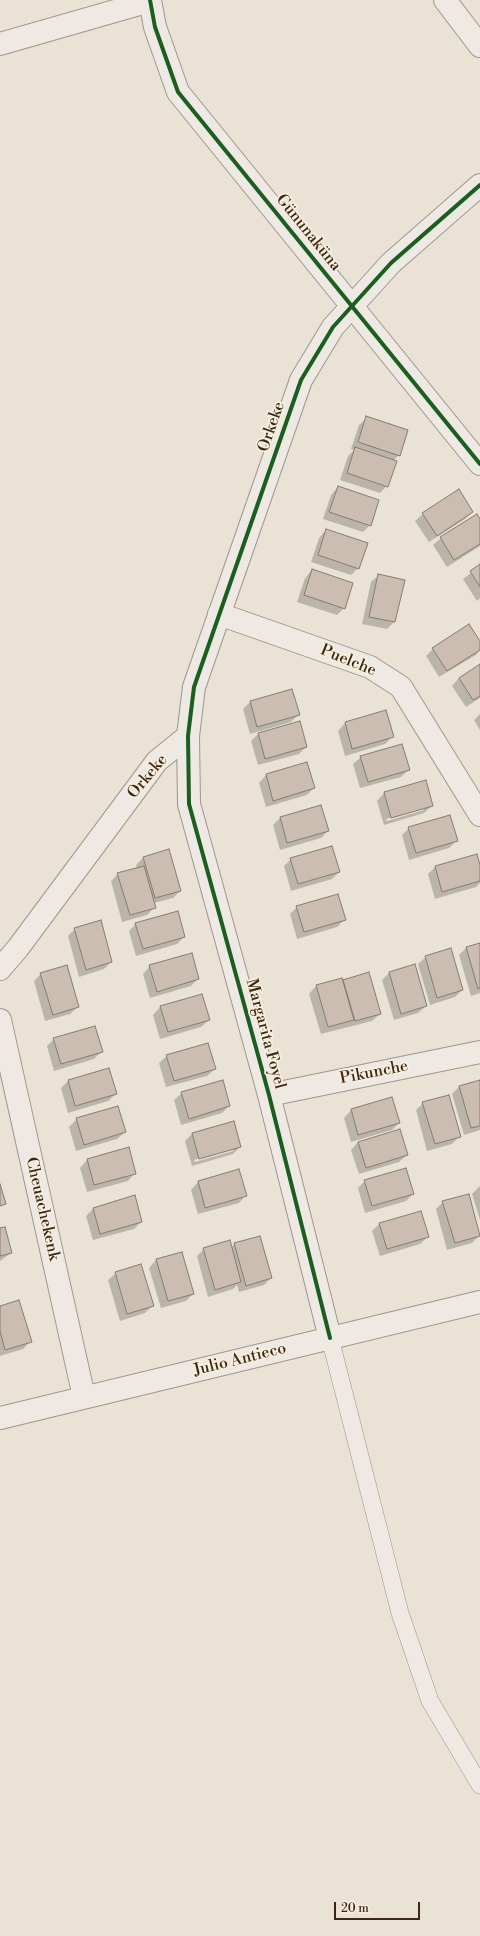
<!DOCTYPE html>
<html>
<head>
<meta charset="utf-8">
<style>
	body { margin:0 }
	#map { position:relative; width:480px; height:1936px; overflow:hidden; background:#eae2d4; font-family:"Libre Bodoni",serif }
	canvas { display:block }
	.scale { position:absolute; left:334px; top:1902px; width:86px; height:18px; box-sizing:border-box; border:2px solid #3c2816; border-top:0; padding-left:5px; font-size:12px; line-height:14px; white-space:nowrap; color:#3c2816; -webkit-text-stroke:3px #f7eede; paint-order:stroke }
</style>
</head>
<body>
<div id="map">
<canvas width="480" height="1936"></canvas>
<div class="scale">20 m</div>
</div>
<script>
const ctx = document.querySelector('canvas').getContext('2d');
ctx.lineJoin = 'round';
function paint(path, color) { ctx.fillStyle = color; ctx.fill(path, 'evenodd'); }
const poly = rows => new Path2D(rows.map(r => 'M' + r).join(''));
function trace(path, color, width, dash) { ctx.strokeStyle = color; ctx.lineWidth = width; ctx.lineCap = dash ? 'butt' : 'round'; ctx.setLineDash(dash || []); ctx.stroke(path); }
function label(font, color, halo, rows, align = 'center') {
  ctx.font = font + ' "Libre Bodoni",serif'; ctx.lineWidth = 3.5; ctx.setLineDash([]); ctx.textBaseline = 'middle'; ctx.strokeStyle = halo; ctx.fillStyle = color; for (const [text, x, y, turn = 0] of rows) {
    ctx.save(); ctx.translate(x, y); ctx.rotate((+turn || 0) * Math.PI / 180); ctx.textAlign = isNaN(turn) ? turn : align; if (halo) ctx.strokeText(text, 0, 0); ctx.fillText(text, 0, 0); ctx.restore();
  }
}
paint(poly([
	[367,418,399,455,393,461,387,486,380,493,340,480,348,456,354,450,351,449,359,425],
	[338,487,370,525,363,532,323,519,331,495],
	[472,512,465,519,429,542,415,521,423,514],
	[476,515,480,521,480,546,447,567,433,545,441,538],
	[326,530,358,568,351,575,311,562,319,538],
	[480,566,480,598,477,601,463,579],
	[312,570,344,608,337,615,297,602,305,578],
	[379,575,404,580,394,622,387,629,362,624,371,582],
	[480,643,480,650,476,655,439,677,426,656,433,649],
	[480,665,480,698,466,707,452,686,459,678],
	[250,702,299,714,291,722,250,734,243,709],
	[386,711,393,736,385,744,345,756,338,731,345,723],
	[480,714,480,730,474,720],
	[258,734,306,747,299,754,258,765,251,741],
	[361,757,409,769,401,777,360,788,353,764],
	[307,763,314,788,307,795,266,807,259,783,266,775],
	[425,781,432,806,424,813,384,825,377,801,384,793],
	[424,808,424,810,387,821,386,819],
	[280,818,328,831,321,838,280,850,273,825],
	[409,828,456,841,449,848,409,860,402,835],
	[144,857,180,891,173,898,154,903,155,907,147,915,122,922,111,881,118,874,137,868,136,865],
	[291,859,339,872,332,879,291,891,284,866],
	[435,867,480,868,480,883,476,887,435,899,428,874],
	[297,907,344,920,337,927,297,939,290,914],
	[136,924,184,937,177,944,136,956,129,931],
	[75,929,111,962,104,969,79,977,68,936],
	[480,944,480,993,471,996,459,955,466,948],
	[426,957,462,990,455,997,430,1005,418,964],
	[414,965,426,1006,418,1013,394,1020,382,980,389,973],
	[150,966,198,979,191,986,150,998,143,974],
	[368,973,380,1014,372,1021,321,1034,309,994,316,986],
	[41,974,78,1007,70,1014,45,1021,34,981],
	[160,1007,209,1020,201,1027,160,1039,153,1015],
	[54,1039,101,1052,94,1059,54,1071,47,1046],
	[167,1056,215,1069,207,1076,166,1087,159,1063],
	[109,1069,116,1094,108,1101,68,1113,61,1088,68,1081],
	[480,1081,480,1130,464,1135,452,1094,459,1087],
	[182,1093,229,1106,222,1113,181,1125,174,1100],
	[392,1098,399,1123,392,1130,351,1142,344,1118,351,1110],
	[423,1103,460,1136,452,1144,427,1151,416,1110],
	[77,1119,125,1132,117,1139,76,1151,69,1127],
	[233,1122,240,1147,233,1154,192,1166,185,1141,192,1134],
	[233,1149,233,1151,195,1162,194,1160],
	[358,1142,407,1155,399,1162,359,1174,351,1150],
	[128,1148,135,1173,128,1181,87,1192,80,1168,87,1160],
	[239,1171,246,1195,239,1203,198,1214,191,1190,198,1182],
	[365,1181,413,1194,406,1201,365,1213,358,1188],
	[480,1186,480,1220,472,1194],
	[443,1202,480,1235,472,1243,447,1250,436,1209],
	[93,1209,141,1222,134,1229,93,1240,86,1216],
	[379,1224,428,1237,420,1244,380,1256,372,1231],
	[0,1229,11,1253,0,1261],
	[259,1237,271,1278,264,1285,239,1292,237,1285,233,1289,208,1297,197,1256,204,1249,231,1248,234,1244],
	[156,1260,193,1294,186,1301,161,1308,149,1268],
	[116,1273,152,1306,145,1313,120,1321,108,1280],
	[0,1307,30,1342,23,1349,0,1356]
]), '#0003');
const building = poly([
	[366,416,408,430,400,456,358,442,366,416],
	[355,447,397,461,388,487,347,473,355,447],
	[338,486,379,500,371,526,329,512,338,486],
	[459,489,473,512,437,536,422,513,459,489],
	[477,514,480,519,480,544,454,560,440,537,477,514],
	[326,529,368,543,359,569,318,555,326,529],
	[480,564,480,587,470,571,480,564],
	[312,569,353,583,345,609,304,595,312,569],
	[378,574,405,580,395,622,369,617,378,574],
	[469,624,480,641,480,650,447,671,432,648,469,624],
	[480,664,480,696,473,700,459,678,480,664],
	[292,689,300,715,257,727,250,701,292,689],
	[386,710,394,737,352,749,345,722,386,710],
	[300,721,307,747,265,759,258,733,300,721],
	[402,744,410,770,368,782,360,756,402,744],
	[307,762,315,788,273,801,266,774,307,762],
	[426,780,433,806,391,818,384,792,426,780],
	[321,805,329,831,287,843,280,817,321,805],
	[450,815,458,841,416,853,408,827,450,815],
	[332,846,340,872,298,884,290,858,332,846],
	[169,849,181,891,155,898,143,857,169,849],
	[477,854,480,865,480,881,442,892,435,866,477,854],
	[144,866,156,908,130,915,117,873,144,866],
	[338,894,346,920,304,932,296,906,338,894],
	[178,911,185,937,143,949,135,923,178,911],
	[101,920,112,962,86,970,74,928,101,920],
	[480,943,480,988,478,989,466,947,480,943],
	[451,948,463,990,437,998,425,956,451,948],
	[192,953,199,979,157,992,149,965,192,953],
	[415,964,427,1006,401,1014,389,972,415,964],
	[67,965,79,1007,53,1015,40,973,67,965],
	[369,972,381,1014,355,1021,343,980,369,972],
	[342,978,354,1020,328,1027,316,985,342,978],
	[202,994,210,1020,168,1032,160,1006,202,994],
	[95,1026,103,1052,61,1064,53,1038,95,1026],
	[208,1043,216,1069,174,1081,166,1055,208,1043],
	[109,1068,117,1094,75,1106,68,1080,109,1068],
	[223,1080,230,1106,189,1119,181,1092,223,1080],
	[480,1080,480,1126,471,1128,459,1086,480,1080],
	[449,1095,461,1137,435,1144,422,1102,449,1095],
	[392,1097,400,1123,358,1135,351,1109,392,1097],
	[118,1106,126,1132,84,1145,76,1118,118,1106],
	[234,1121,241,1147,199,1159,192,1133,234,1121],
	[400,1129,408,1155,366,1168,358,1142,400,1129],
	[129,1147,136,1174,94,1185,87,1159,129,1147],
	[406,1168,414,1194,372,1206,364,1180,406,1168],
	[239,1169,247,1196,205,1208,198,1181,239,1169],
	[0,1184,6,1204,0,1206,0,1184],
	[469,1194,480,1236,455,1243,442,1201,469,1194],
	[135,1195,142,1222,100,1234,93,1208,135,1195],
	[421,1211,429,1237,387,1249,379,1223,421,1211],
	[5,1227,12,1253,0,1256,0,1228,5,1227],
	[260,1236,272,1278,246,1286,234,1243,260,1236],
	[230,1240,241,1282,215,1290,203,1248,230,1240],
	[182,1252,194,1294,168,1301,156,1259,182,1252],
	[141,1264,154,1306,127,1314,115,1272,141,1264],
	[19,1300,32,1342,5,1350,0,1331,0,1306,19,1300]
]);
paint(building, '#cbbdb0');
trace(building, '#847c72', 1);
const service = poly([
	[330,1338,400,1613,430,1701,480,1785]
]);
const minor = poly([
	[150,0,155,27,178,92,480,464],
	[445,0,480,46],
	[0,44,150,1],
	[219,614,370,667,401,687,480,815],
	[0,969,18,948,157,761,188,736],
	[0,1020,84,1397],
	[269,1095,480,1052],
	[330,1338,269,1095,189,804,188,736,194,687,301,380,333,327,391,263,480,185],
	[0,1418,480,1302]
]);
trace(service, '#9d968b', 18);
trace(minor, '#9d968b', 24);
trace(service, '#eeeae3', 17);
trace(minor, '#eeeae3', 22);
trace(poly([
	[150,0,155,27,178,92,480,464],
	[330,1338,269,1095,189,804,188,736,194,687,301,380,333,327,391,263,480,185]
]), '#1b5e20', 4);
label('16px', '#3c2816', '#f7eede', [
	["Günunaküna",308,233,51],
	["Orkeke",272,427,-71],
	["Puelche",348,661,22],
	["Orkeke",148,777,-50],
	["Margarita Foyel",265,1034,75],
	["Pikunche",374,1073,-11],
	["Cheuachekenk",42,1209,77],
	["Julio Antieco",240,1360,-14]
]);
</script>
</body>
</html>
